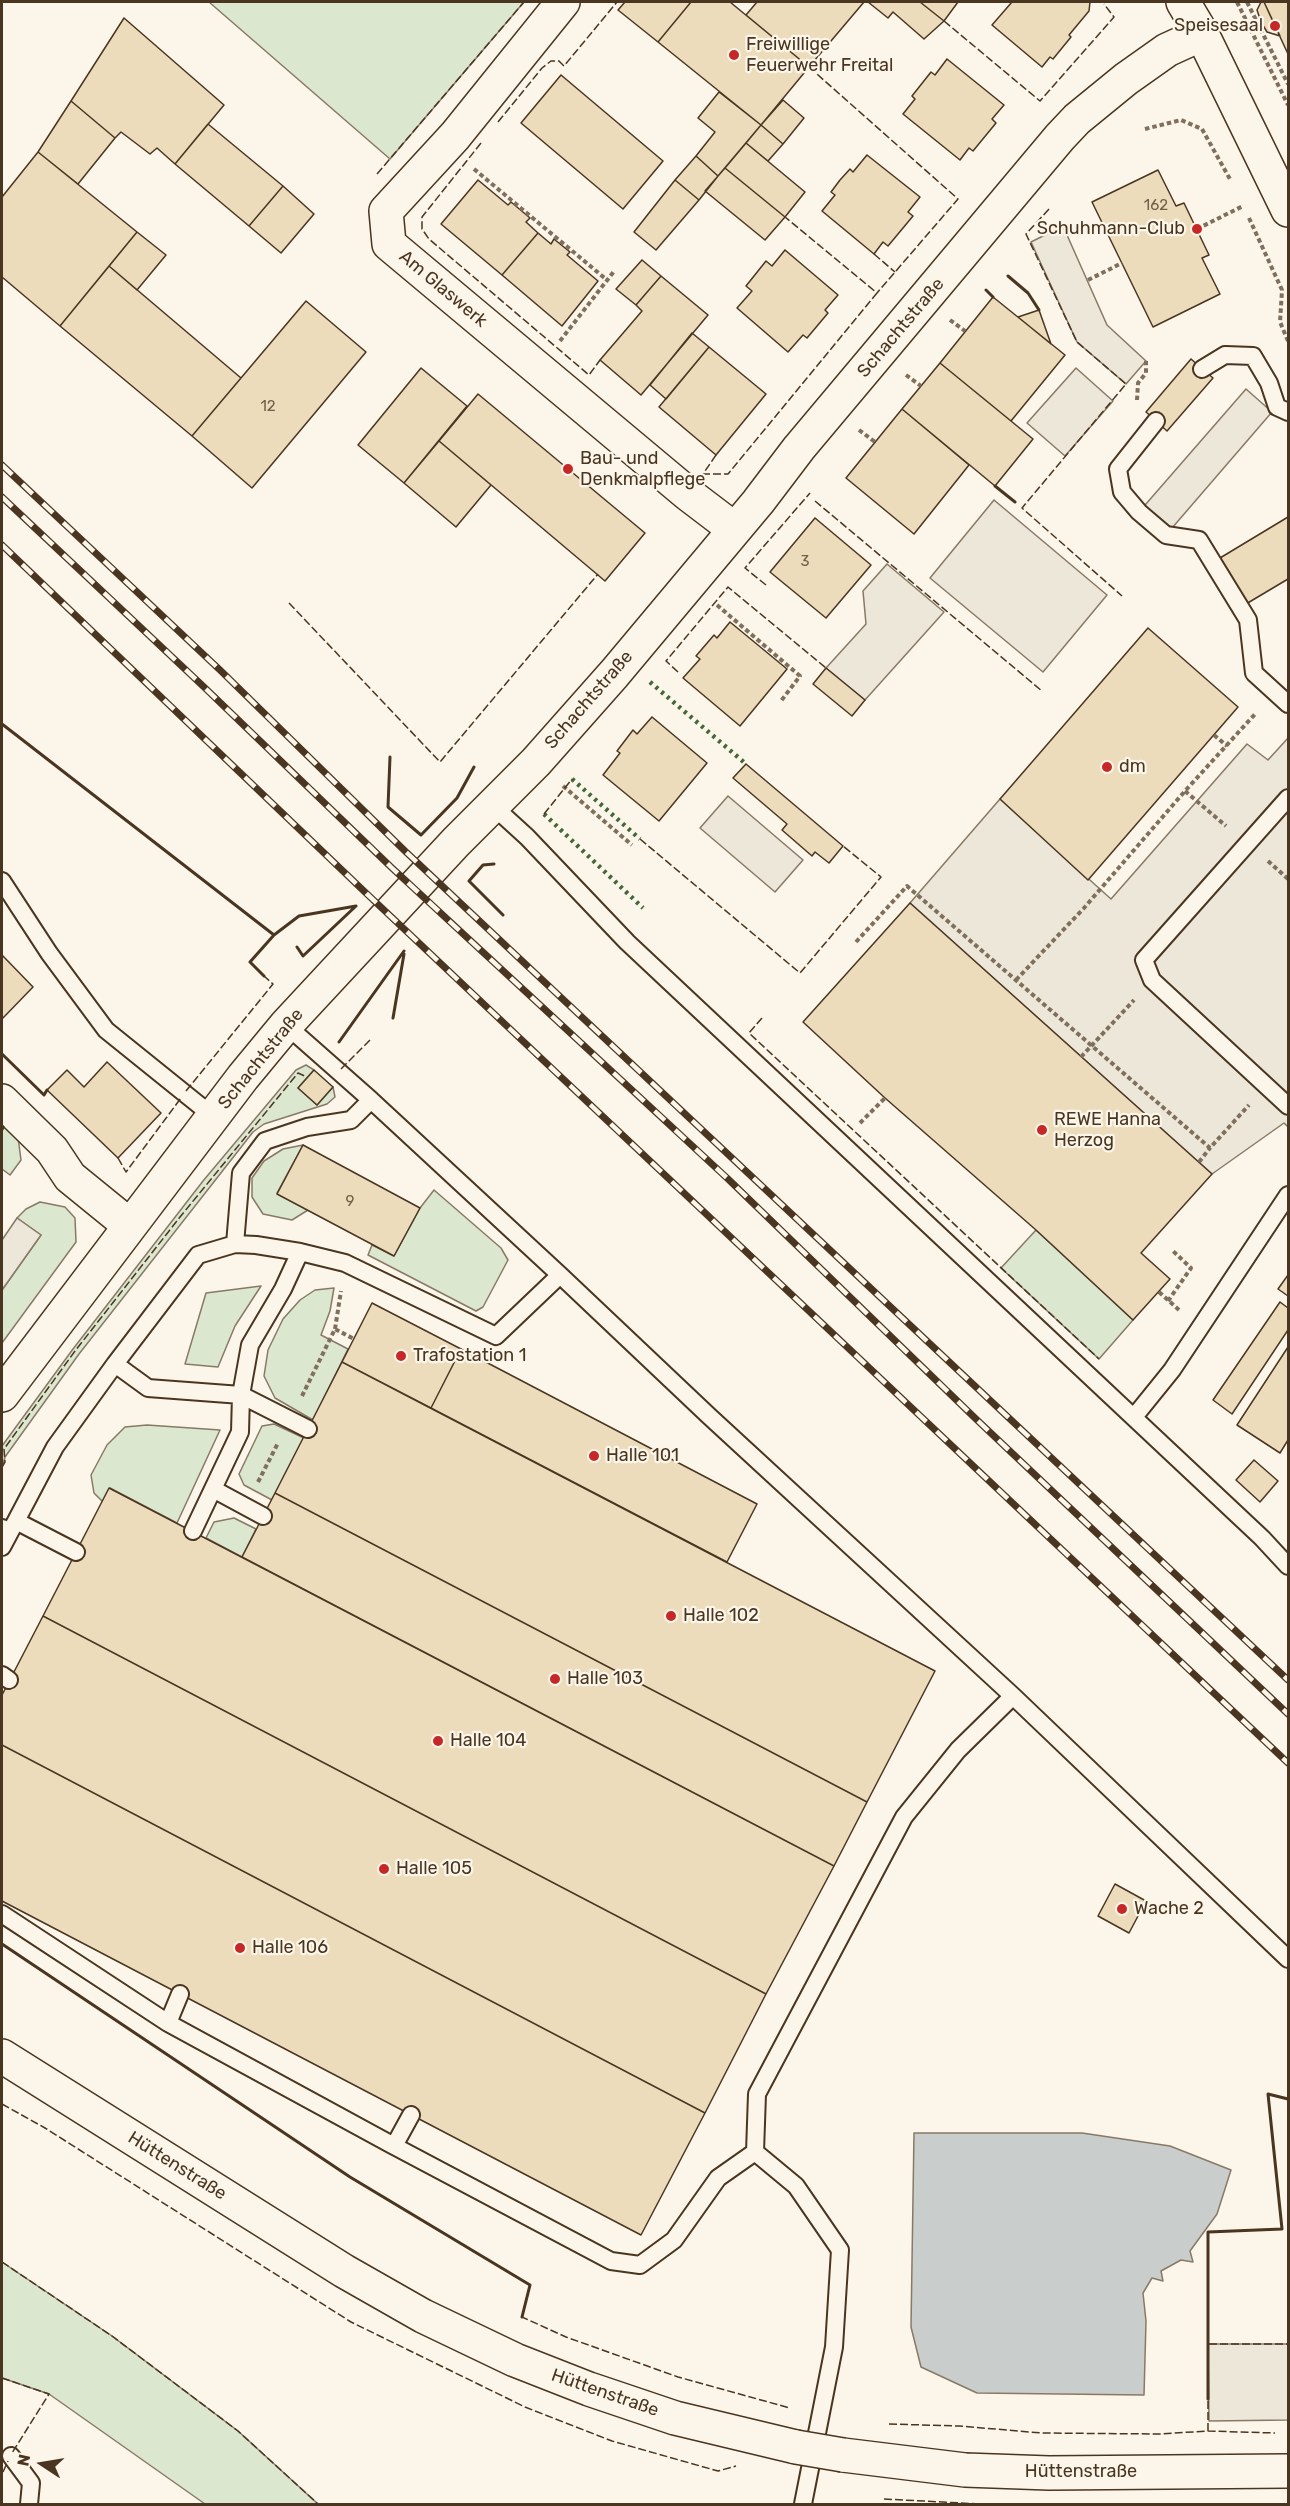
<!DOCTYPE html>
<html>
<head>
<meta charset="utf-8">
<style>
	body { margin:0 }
	#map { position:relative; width:1290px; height:2506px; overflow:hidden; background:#fbf6e9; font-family:Rubik,sans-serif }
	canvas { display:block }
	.frame { position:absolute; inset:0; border:3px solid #4a3520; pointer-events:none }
	.north { position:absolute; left:12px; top:2434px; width:60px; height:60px; -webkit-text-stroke:4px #fbf6e9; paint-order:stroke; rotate:282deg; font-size:16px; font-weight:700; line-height:24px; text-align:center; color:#4a3520 }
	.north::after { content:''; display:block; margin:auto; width:21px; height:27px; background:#4a3520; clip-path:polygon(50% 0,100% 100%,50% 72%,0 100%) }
</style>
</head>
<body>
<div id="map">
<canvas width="1290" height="2506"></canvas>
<div class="frame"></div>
<div class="north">N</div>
</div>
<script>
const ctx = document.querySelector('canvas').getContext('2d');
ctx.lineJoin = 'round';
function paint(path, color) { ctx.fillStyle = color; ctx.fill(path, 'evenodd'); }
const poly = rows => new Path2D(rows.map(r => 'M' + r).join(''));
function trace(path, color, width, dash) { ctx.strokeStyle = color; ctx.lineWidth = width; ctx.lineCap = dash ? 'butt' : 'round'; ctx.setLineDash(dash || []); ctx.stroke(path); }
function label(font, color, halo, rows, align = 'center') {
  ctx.font = font + ' Rubik,sans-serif'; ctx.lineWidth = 4.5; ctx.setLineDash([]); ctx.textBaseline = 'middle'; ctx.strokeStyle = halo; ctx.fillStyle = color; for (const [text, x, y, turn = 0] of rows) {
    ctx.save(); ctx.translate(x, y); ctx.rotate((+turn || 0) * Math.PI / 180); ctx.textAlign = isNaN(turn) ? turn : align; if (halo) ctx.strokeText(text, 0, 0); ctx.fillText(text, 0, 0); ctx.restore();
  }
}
const green = poly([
	[209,2,524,2,390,159,209,2],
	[306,1065,314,1070,298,1088,317,1105,333,1087,335,1097,327,1104,264,1124,253,1132,79,1354,5,1457,2,1467,2,1446,73,1349,203,1181,296,1070,306,1065],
	[4,1127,18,1137,21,1160,10,1175,2,1169,2,1131,4,1127],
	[303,1145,277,1193,308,1210,292,1220,263,1214,252,1197,252,1178,264,1161,283,1149,303,1145],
	[434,1190,501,1248,508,1260,483,1307,476,1311,368,1255,372,1245,394,1256,420,1208,434,1190],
	[40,1202,65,1207,75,1218,76,1242,2,1343,2,1290,41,1235,17,1218,26,1209,40,1202],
	[1036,1230,1133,1320,1099,1359,1001,1268,1036,1230],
	[261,1286,235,1326,218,1367,185,1364,206,1293,261,1286],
	[334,1288,330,1311,321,1335,348,1349,313,1420,275,1398,264,1376,268,1350,283,1319,300,1300,315,1290,334,1288],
	[274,1424,304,1438,272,1500,244,1485,239,1474,262,1426,274,1424],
	[147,1425,220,1430,177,1523,110,1488,103,1502,94,1493,91,1475,107,1445,125,1427,147,1425],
	[234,1518,256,1529,242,1557,206,1538,214,1522,234,1518],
	[2,2262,112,2336,238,2431,318,2504,205,2504,49,2394,2,2378,2,2262]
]);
paint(green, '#dce7d0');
trace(green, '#887966', 1.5);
const parking = poly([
	[1063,226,1107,325,1146,361,1126,384,1077,342,1031,242,1063,226],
	[1076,368,1113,401,1065,456,1027,423,1076,368],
	[1246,389,1272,412,1166,535,1139,512,1246,389],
	[994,500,1107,595,1043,672,930,578,994,500],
	[887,564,944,612,865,700,826,668,866,624,863,591,887,564],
	[1288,738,1288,1127,1284,1123,1212,1174,910,903,1000,799,1111,899,1247,744,1268,760,1288,738],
	[728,796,803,860,775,892,700,828,728,796],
	[17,1218,41,1235,2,1290,2,1240,17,1218],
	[1208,2344,1288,2344,1288,2420,1209,2421,1208,2344]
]);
paint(parking, '#ede7d9');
trace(parking, '#887966', 1.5);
const water = poly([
	[914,2133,1082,2133,1170,2146,1231,2170,1217,2214,1190,2251,1193,2262,1181,2260,1161,2271,1163,2281,1152,2278,1143,2293,1146,2321,1144,2395,977,2393,921,2367,911,2327,914,2133]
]);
paint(water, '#c9cecd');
trace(water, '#887966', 1.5);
const building = poly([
	[625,2,691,2,658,42,618,10,625,2],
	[691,2,730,2,809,67,761,125,658,42,691,2],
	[757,2,864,2,809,67,746,15,757,2],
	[868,2,920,2,944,21,924,39,893,12,888,18,868,2],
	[920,2,958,2,944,21,920,2],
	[1012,2,1090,2,1089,11,1069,35,1071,37,1053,59,1050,57,1042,67,992,25,1012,2],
	[1261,2,1264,2,1280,36,1267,32,1261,22,1257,10,1261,2],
	[1264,2,1288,2,1288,54,1275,26,1264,2],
	[124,18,224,105,175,164,157,148,150,154,121,132,115,138,71,101,124,18],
	[947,59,1004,105,992,119,996,123,973,151,969,148,960,160,903,114,915,99,912,96,931,72,935,75,947,59],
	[561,75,663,161,623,209,521,123,561,75],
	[719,92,761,125,718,176,696,156,715,132,698,118,719,92],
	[783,100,804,118,783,144,761,125,783,100],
	[71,101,115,138,78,184,38,152,71,101],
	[208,124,283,186,249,226,175,164,208,124],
	[761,125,783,144,768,161,746,143,761,125],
	[746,143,805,192,785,217,725,168,746,143],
	[38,152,137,232,60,326,2,277,2,197,38,152],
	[867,155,920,197,908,212,913,216,888,246,883,242,874,254,822,211,835,195,831,192,840,180,850,169,853,172,867,155],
	[696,156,718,176,699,200,675,180,696,156],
	[725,168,785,217,765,240,705,191,725,168],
	[1158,170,1176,206,1184,203,1209,255,1202,258,1220,294,1153,327,1092,202,1158,170],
	[478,180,508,205,511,202,530,218,526,222,538,233,502,275,441,224,478,180],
	[675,180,699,200,656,250,634,232,675,180],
	[283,186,314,214,281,253,249,226,283,186],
	[137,232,166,255,137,290,109,266,137,232],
	[538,233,551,244,554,239,570,252,567,255,598,281,562,326,502,275,538,233],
	[785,250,838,295,825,310,828,313,807,338,803,335,788,352,737,308,752,291,746,286,766,261,772,266,785,250],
	[642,260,661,276,636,305,616,289,642,260],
	[109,266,241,378,192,436,60,326,109,266],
	[661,276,708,315,641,395,600,360,642,311,636,305,661,276],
	[993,297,1065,355,1011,421,940,363,993,297],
	[306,301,366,352,252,488,192,436,306,301],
	[1039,310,1051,344,1018,317,1039,310],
	[692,333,709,347,666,399,650,385,692,333],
	[709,347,766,394,716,455,659,407,709,347],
	[1191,359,1213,378,1167,431,1146,412,1191,359],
	[940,363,1033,439,995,486,902,409,940,363],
	[421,368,467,406,404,483,358,445,421,368],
	[478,394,645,533,605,581,439,441,478,394],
	[902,409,969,465,914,534,846,478,902,409],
	[439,441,491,485,456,527,404,483,439,441],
	[1288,517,1288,579,1246,604,1220,558,1288,517],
	[815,518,871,565,826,618,770,572,815,518],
	[730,622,787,669,740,726,683,678,700,659,696,656,714,635,717,638,730,622],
	[1148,628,1238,707,1088,880,1000,799,1148,628],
	[826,668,865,700,852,716,813,684,826,668],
	[652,717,707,763,659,821,603,775,620,753,617,751,633,730,637,734,652,717],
	[746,764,843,846,829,863,815,852,812,856,782,830,787,824,733,778,746,764],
	[910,903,1212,1174,1141,1253,1170,1279,1133,1320,1036,1230,885,1098,803,1022,910,903],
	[2,955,33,987,2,1019,2,955],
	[107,1062,161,1113,118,1158,47,1090,67,1070,84,1087,107,1062],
	[314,1070,333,1087,317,1105,298,1088,314,1070],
	[303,1145,420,1208,394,1256,277,1194,303,1145],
	[1288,1275,1288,1296,1278,1289,1288,1275],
	[1280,1302,1288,1308,1288,1330,1232,1414,1213,1400,1280,1302],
	[372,1303,461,1349,431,1408,342,1362,372,1303],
	[1288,1347,1288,1440,1280,1453,1237,1425,1288,1347],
	[461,1349,757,1504,727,1562,431,1408,461,1349],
	[342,1362,935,1671,867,1802,275,1493,342,1362],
	[1254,1460,1278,1481,1260,1502,1236,1480,1254,1460],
	[109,1488,834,1866,766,1994,43,1616,109,1488],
	[275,1493,867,1802,834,1866,242,1557,275,1493],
	[43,1616,766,1994,705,2113,2,1745,2,1695,43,1616],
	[2,1745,705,2113,641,2235,2,1901,2,1745],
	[1115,1884,1146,1901,1129,1933,1098,1916,1115,1884]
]);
paint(building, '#ecdcbc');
trace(building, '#4a3520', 1.5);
const service = poly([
	[1202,369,1225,355,1253,356,1269,383,1277,407,1288,412],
	[1156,421,1118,469,1122,492,1139,512,1166,535,1199,540,1248,620,1254,673,1288,704],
	[1288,798,1144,960,1152,980,1288,1106],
	[493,806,527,837,627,942,1262,1538,1288,1566],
	[2,881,49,953,106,1030,214,1117],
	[286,1025,371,1100,560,1275,709,1416,1013,1696,1288,1959],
	[235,1244,198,1255,115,1364,148,1388,241,1395,250,1345,283,1289,300,1252,345,1263,496,1336,560,1275],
	[300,1252,256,1245,235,1244,241,1173,265,1141,307,1127,351,1120,371,1100],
	[1134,1417,1172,1370,1288,1195],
	[213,1489,263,1516],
	[2,1528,10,1532,16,1521],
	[193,1531,240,1432,241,1395,308,1429],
	[2,1547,10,1532],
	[76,1552,16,1521,55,1447,115,1364],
	[2,1675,9,1680],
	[2,1914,168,2023,180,1994],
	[168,2023,394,2146,411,2115],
	[394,2146,611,2261,640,2265,674,2240,718,2178,755,2152],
	[11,2456,31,2483,29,2504],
	[803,2504,834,2347,840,2250,796,2186,755,2152,757,2094,904,1817,958,1750,1013,1696]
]);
const minor = poly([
	[563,2,455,136,386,211,389,244,688,494,734,529],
	[2,1101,52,1150,70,1177,129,1225],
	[2,1395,243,1077,286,1025,456,842,536,762,614,674,758,502,799,448,1060,137,1077,119,1126,79,1167,50,1202,34]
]);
const tertiary = poly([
	[1183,2,1202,34,1288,210]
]);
const secondary = poly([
	[2,2056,344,2271,423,2316,515,2360,589,2389,675,2418,796,2447],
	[843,2455,965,2470,1049,2473,1288,2471]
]);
trace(service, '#4a3520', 20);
trace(minor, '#4a3520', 36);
trace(tertiary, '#4a3520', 36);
trace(secondary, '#4a3520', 36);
trace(poly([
	[1237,2,1288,105],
	[1247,2,1288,84],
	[1145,129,1181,120,1202,129,1231,181],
	[474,169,607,280],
	[1249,218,1282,290,1280,322,1288,341],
	[1197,229,1243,206],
	[1088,280,1122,263],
	[950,320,965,331],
	[560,341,615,270],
	[906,375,921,386],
	[1137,400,1138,383,1146,373,1146,361],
	[859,430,875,442],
	[717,605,800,676,781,701],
	[1214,735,1227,746],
	[563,786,632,845],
	[1185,791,1226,826],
	[1268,861,1288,879],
	[856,942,907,886,1210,1148,1249,1105],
	[1016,980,1084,908,1185,791,1256,713],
	[1081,1057,1134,1000],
	[860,1123,885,1098],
	[1199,1162,1210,1148],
	[1159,1292,1179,1310],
	[1168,1301,1191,1268,1173,1251],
	[335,1329,341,1291],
	[302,1396,335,1329,354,1339],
	[258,1482,278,1443]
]), '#7f6f5c', 4, [4.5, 3]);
trace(service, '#fbf6e9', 16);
trace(minor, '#fbf6e9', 33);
trace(tertiary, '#fbf6e9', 33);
trace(secondary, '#fbf6e9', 33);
const rail = poly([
	[2,465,220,670,406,852,1288,1680],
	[2,497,204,687,392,868,727,1178,976,1419,1288,1714],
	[2,545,367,894,1288,1763]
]);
trace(rail, '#4a3520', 7);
trace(rail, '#fbf6e9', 4.5, [14]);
const secondaryBridge = poly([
	[796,2447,843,2455]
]);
trace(secondaryBridge, '#4a3520', 36, []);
trace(secondaryBridge, '#fbf6e9', 33);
trace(poly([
	[650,682,746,764],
	[572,779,640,839],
	[544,814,643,908]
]), '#436837', 4.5, [3, 4.5]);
trace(poly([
	[944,21,1040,101,1114,17,1104,4],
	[809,67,958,199,877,293],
	[498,122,542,68,551,61,559,61,564,66,617,2],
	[481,143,422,217,422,229,429,239,589,375,600,360],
	[377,174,524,2],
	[1049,209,1026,234,1077,342,1126,384,1022,508,1122,596],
	[874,254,895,272],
	[716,455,703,474,728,474,877,293,785,217],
	[815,501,1042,691],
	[766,585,745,568,810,493],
	[289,603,440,762,598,574],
	[678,672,666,661,728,587,826,668],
	[544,814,572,779],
	[640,839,800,973,881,877,843,846],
	[762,1018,749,1033,1099,1359],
	[341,1069,371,1039],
	[186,1091,273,984,264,976],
	[2,1125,4,1127,2,1131],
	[118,1158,126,1172,181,1098],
	[2,1467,5,1462,4,1449,75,1351,180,1217,298,1073,307,1077],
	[2,1944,350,2177,530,2285,522,2317,566,2337,678,2377,790,2408],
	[2,2104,45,2128,351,2322,525,2407,612,2441,718,2471,736,2466],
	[2,2262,112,2336,238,2431,318,2504],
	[2,2378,49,2394,12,2453],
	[889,2424,959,2426,1042,2433,1159,2434,1208,2431,1275,2433],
	[1208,2431,1208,2344,1287,2344],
	[3,2472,8,2461],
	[884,2499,981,2504]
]), '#4a3520', 1.5, [8, 3]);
trace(poly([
	[1008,276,1028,293,1039,310],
	[986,290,993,297],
	[995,486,1015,502],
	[2,724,274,935,250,962,264,976],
	[390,757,388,807,421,835,457,798,474,767],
	[494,864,483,865,469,881,503,915],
	[274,935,299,916,356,906],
	[297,947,303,956,356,906],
	[393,1018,404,954],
	[339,1042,404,951],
	[2,1054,44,1095,47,1090],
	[2,1944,350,2177,530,2285,522,2317],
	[1208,2399,1208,2232,1282,2229,1268,2094,1288,2099]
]), '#4a3520', 3);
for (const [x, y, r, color] of [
	[1275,26,6,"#c62828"],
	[734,55,6,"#c62828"],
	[1197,229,6,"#c62828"],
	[568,469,6,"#c62828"],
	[1107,767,6,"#c62828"],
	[1042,1130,6,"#c62828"],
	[401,1356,6,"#c62828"],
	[594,1456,6,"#c62828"],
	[671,1616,6,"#c62828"],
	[555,1679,6,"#c62828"],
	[438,1741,6,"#c62828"],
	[384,1869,6,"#c62828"],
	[1122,1909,6,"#c62828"],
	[240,1948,6,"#c62828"]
]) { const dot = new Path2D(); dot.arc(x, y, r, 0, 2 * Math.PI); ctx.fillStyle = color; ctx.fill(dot); trace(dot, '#fbf6e9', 2); }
label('15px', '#725f47', null, [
	["162",1156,206],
	["12",268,407],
	["3",805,562],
	["9",350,1202]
]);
label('18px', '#4a3520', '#fbf6e9', [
	["Speisesaal",1263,26,"right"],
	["Freiwillige",746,45],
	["Feuerwehr Freital",746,66],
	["Schuhmann-Club",1185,229,"right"],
	["Bau- und",580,459],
	["Denkmalpflege",580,480],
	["dm",1119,767],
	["REWE Hanna",1054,1120],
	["Herzog",1054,1141],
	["Trafostation 1",413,1356],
	["Halle 101",606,1456],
	["Halle 102",683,1616],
	["Halle 103",567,1679],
	["Halle 104",450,1741],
	["Halle 105",396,1869],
	["Wache 2",1134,1909],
	["Halle 106",252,1948]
], 'left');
label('18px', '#4a3520', '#fbf6e9', [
	["Am Glaswerk",443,289,40],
	["Schachtstraße",901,328,-50],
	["Schachtstraße",589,700,-49],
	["Schachtstraße",261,1059,-51],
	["Hüttenstraße",177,2166,32],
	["Hüttenstraße",605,2393,19],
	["Hüttenstraße",1081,2472]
]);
</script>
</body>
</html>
